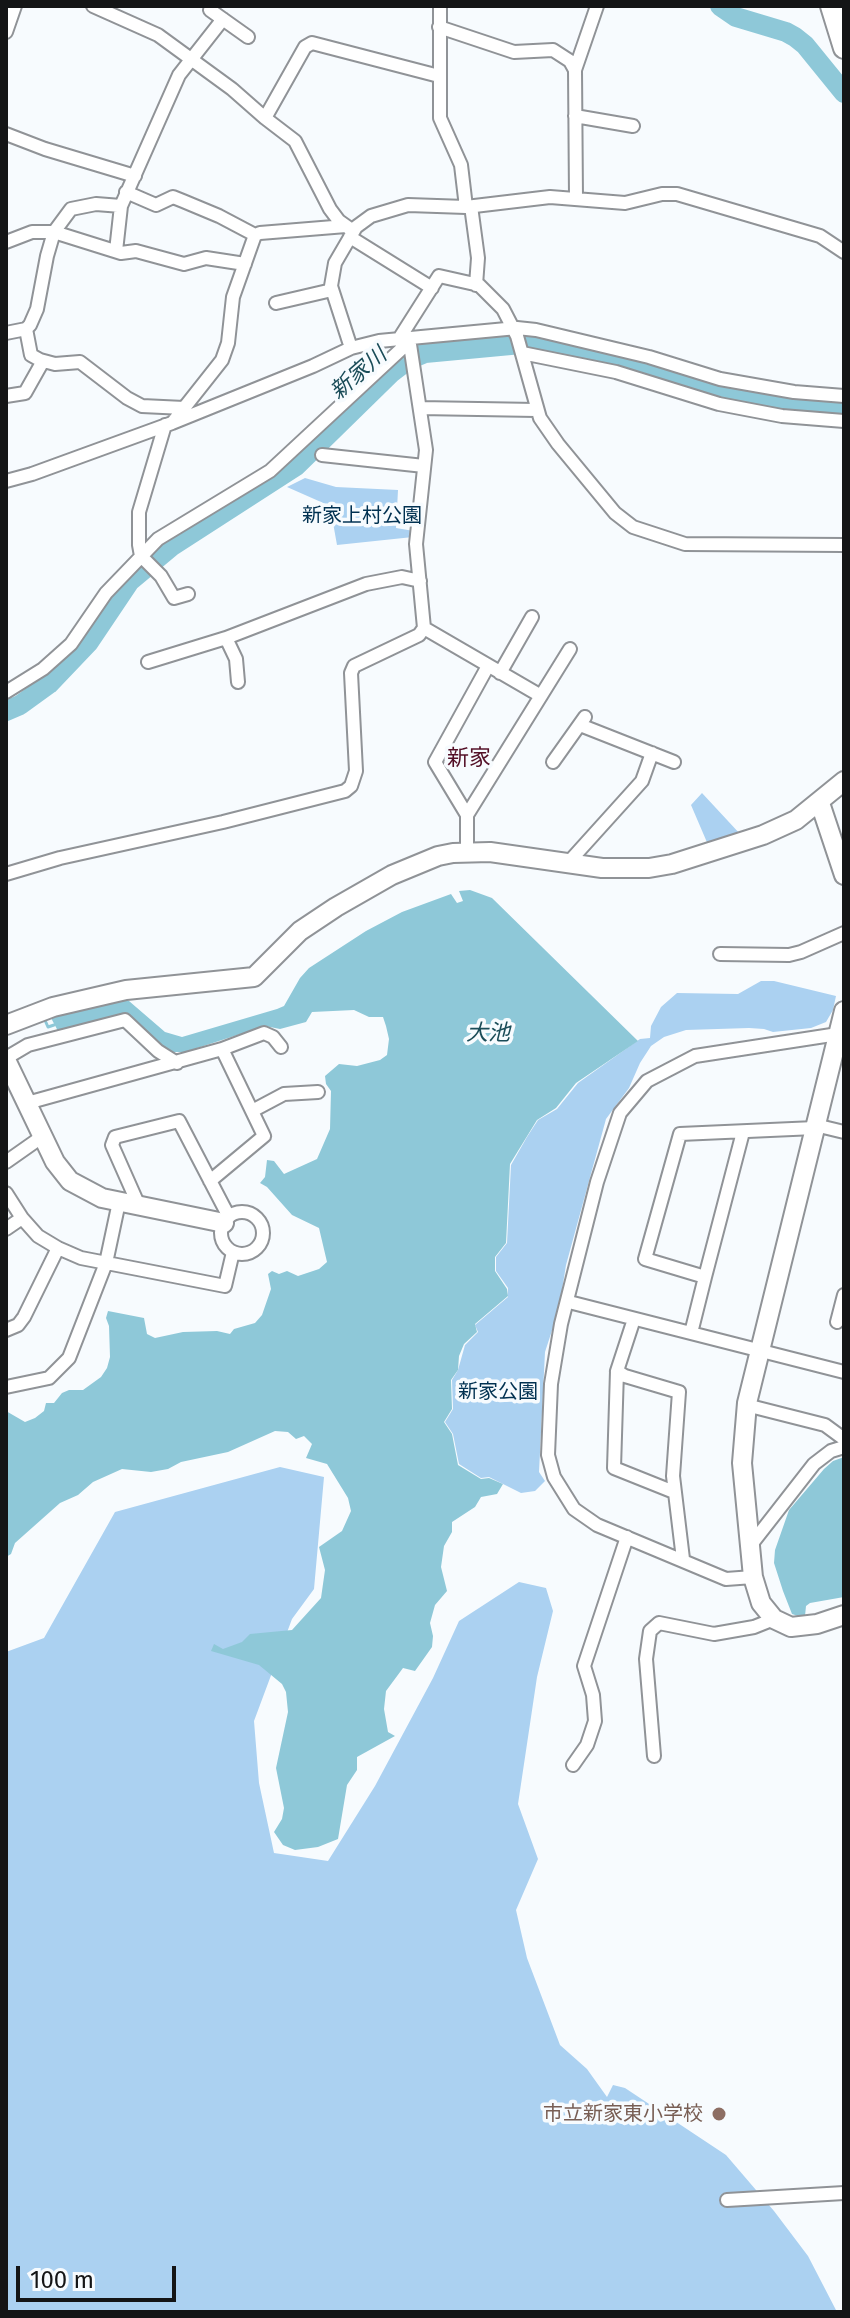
<!DOCTYPE html>
<html>
<head>
<meta charset="utf-8">
<style>
	body { margin:0 }
	#map { position:relative; width:850px; height:2318px; overflow:hidden; background:#f7fbfe; font-family:"Fira Sans",sans-serif }
	canvas { display:block }
	.frame { position:absolute; inset:0; border:8px solid #141516; pointer-events:none }
	.scale { position:absolute; left:16px; top:2266px; width:160px; height:36px; box-sizing:border-box; border:4px solid #141516; border-top:0; padding-left:10px; font-size:24px; line-height:28px; white-space:nowrap; color:#141516; -webkit-text-stroke:6px #f7fbfe; paint-order:stroke }
</style>
</head>
<body>
<div id="map">
<canvas width="850" height="2318"></canvas>
<div class="frame"></div>
<div class="scale">100 m</div>
</div>
<script>
const ctx = document.querySelector('canvas').getContext('2d');
ctx.lineJoin = 'round';
function paint(path, color) { ctx.fillStyle = color; ctx.fill(path, 'evenodd'); }
const poly = rows => new Path2D(rows.map(r => 'M' + r).join(''));
function trace(path, color, width, dash) { ctx.strokeStyle = color; ctx.lineWidth = width; ctx.lineCap = dash ? 'butt' : 'round'; ctx.setLineDash(dash || []); ctx.stroke(path); }
function label(font, color, halo, rows, align = 'center') {
  ctx.font = font + ' "Fira Sans","Noto Sans JP",sans-serif'; ctx.lineWidth = 7; ctx.setLineDash([]); ctx.textBaseline = 'middle'; ctx.strokeStyle = halo; ctx.fillStyle = color; for (const [text, x, y, turn = 0] of rows) {
    ctx.save(); ctx.translate(x, y); ctx.rotate((+turn || 0) * Math.PI / 180); ctx.textAlign = isNaN(turn) ? turn : align; if (halo) ctx.strokeText(text, 0, 0); ctx.fillText(text, 0, 0); ctx.restore();
  }
}
paint(poly([
	[305,478,336,487,398,490,396,528,414,531,413,537,337,545,330,506,287,487],
	[702,793,741,835,709,847,691,805],
	[761,981,774,981,836,996,833,1010,826,1022,811,1028,773,1032,764,1029,749,1028,686,1030,664,1037,651,1046,640,1063,629,1088,606,1119,566,1265,559,1309,545,1352,539,1472,545,1481,535,1491,521,1493,489,1477,481,1478,459,1464,453,1434,445,1422,453,1409,452,1380,458,1370,465,1345,478,1332,475,1325,508,1297,508,1288,496,1271,496,1257,507,1243,511,1165,527,1137,538,1120,557,1109,578,1083,640,1039,650,1038,651,1026,661,1007,677,993,738,994],
	[280,1467,324,1477,314,1589,292,1619,254,1721,259,1783,274,1853,328,1861,375,1786,433,1678,459,1621,519,1582,546,1588,553,1611,537,1677,518,1804,538,1859,516,1910,527,1958,560,2045,587,2069,607,2097,613,2085,625,2088,726,2155,774,2211,808,2256,837,2312,6,2312,6,1652,44,1638,115,1512]
]), '#abd1f1');
paint(poly([
	[470,890,492,898,638,1041,576,1083,556,1108,537,1120,510,1164,506,1243,495,1257,495,1271,507,1289,508,1296,475,1324,477,1332,464,1344,459,1356,458,1370,451,1380,452,1409,444,1422,452,1434,458,1465,481,1479,489,1478,503,1484,497,1494,481,1497,475,1507,452,1522,452,1532,444,1546,441,1567,447,1591,435,1605,430,1623,433,1636,432,1647,415,1671,403,1668,386,1691,384,1709,388,1732,395,1736,357,1757,357,1770,347,1785,338,1839,318,1847,295,1850,283,1845,274,1832,282,1819,284,1808,276,1768,288,1712,286,1692,282,1684,259,1665,211,1651,214,1644,223,1649,242,1642,250,1634,292,1630,321,1598,325,1570,319,1547,342,1531,351,1511,348,1498,327,1464,306,1458,312,1444,304,1436,296,1439,288,1432,275,1431,228,1452,181,1462,168,1469,151,1472,122,1469,93,1482,78,1495,60,1503,15,1543,11,1554,6,1557,6,1411,25,1422,35,1418,44,1411,46,1403,54,1403,62,1393,69,1390,83,1390,101,1377,107,1368,110,1357,109,1326,106,1318,108,1311,144,1318,147,1334,155,1338,183,1332,217,1331,230,1334,234,1329,255,1323,262,1315,271,1289,268,1274,272,1271,279,1274,287,1271,298,1276,319,1269,327,1262,319,1228,292,1215,267,1187,260,1183,265,1177,267,1160,274,1161,284,1174,317,1159,330,1129,331,1091,326,1084,325,1076,339,1064,357,1066,380,1060,387,1055,389,1039,386,1026,383,1017,369,1017,354,1010,312,1012,306,1022,280,1029,265,1026,185,1052,170,1052,154,1043,128,1017,58,1031,51,1018,118,1000,129,1001,165,1032,182,1037,277,1009,284,1006,300,978,309,968,366,931,402,912,451,894,457,903,463,901,459,891],
	[844,1457,844,1597,810,1603,806,1606,805,1616,798,1616,792,1614,783,1591,774,1563,775,1550,789,1510,824,1469,833,1461]
]), '#8ec8d8');
trace(poly([
	[44,1018,48,1027,54,1025]
]), '#8ec8d8', 3);
trace(poly([
	[720,6,736,17,786,32,795,37,805,45,844,93],
	[6,711,20,705,49,684,89,642,130,581,172,546,296,466,391,373,408,360,425,353,532,343,633,366,719,395,778,405,844,410]
]), '#8ec8d8', 20);
const street = poly([
	[93,6,158,35,232,89,265,118,295,141,330,209,339,221,353,231],
	[440,6,440,118,461,165,466,207],
	[210,10,248,37],
	[439,27,514,52,553,50,570,61,575,70],
	[6,32,15,6],
	[575,116,633,126],
	[265,118,305,47,312,43,439,76],
	[6,134,45,149,135,176],
	[126,192,156,205,173,197,183,201,219,216,255,235],
	[576,198,575,70,597,6],
	[471,206,478,258,476,285],
	[350,237,432,288],
	[6,242,32,232,54,232,121,253,136,251,184,264,206,258,245,264],
	[116,251,121,206,179,75,223,19],
	[276,303,332,290],
	[26,329,31,355,40,360,55,364,80,362,127,398,142,406,184,408],
	[6,333,26,329,30,325,37,309,47,256,54,232,71,209,96,204,121,206],
	[399,339,439,276,479,285,503,309,517,336,540,418,558,444,615,513,633,527,685,544,844,545],
	[351,348,331,286,335,263,356,227,371,216,408,205,466,207,550,197,625,203,662,194,677,194,820,236,844,252],
	[522,353,616,372,719,404,782,416,844,421],
	[6,396,25,393,43,361],
	[420,408,536,410],
	[173,422,222,360,228,343,233,297,255,235,260,233,346,226],
	[165,425,139,512,139,545,141,556,161,576,174,598,188,594],
	[322,455,424,466],
	[6,481,32,474,172,423,313,366,351,348,379,341,432,336,517,328,536,330,649,357,720,379,794,392,844,396],
	[424,628,541,696],
	[226,638,366,584,402,577,420,581],
	[148,662,226,638,236,659,238,682],
	[500,673,532,617],
	[6,692,43,669,71,644,106,593,158,539,270,471,410,341],
	[580,725,674,762],
	[553,762,585,717],
	[467,815,570,649],
	[467,851,467,815,435,762,488,666],
	[568,863,642,781,652,753],
	[6,874,60,858,223,822,345,791,351,786,356,771,351,673,354,666,419,635,424,628,416,544,426,450,409,338],
	[720,954,789,955,801,952,844,933],
	[222,1049,264,1033,273,1037,281,1047],
	[6,1058,28,1045,125,1020,158,1051,177,1063],
	[27,1103,222,1049,264,1136,210,1181],
	[252,1111,284,1094,318,1092],
	[815,1125,844,1132],
	[6,1162,43,1136],
	[6,1193,22,1218,38,1236,58,1248,81,1258,225,1286,233,1252],
	[139,1206,112,1145,115,1137,179,1121,229,1217],
	'221 1233a21 21 0 1 1 42 0a21 21 0 1 1-42 0Z',
	[6,1229,22,1218],
	[705,1277,743,1132],
	[569,1302,844,1372],
	[634,1319,617,1371,625,1376,679,1392,673,1476,683,1559],
	[837,1322,844,1295],
	[6,1330,18,1325,24,1317,58,1248],
	[691,1333,705,1277,645,1259,680,1134,815,1128],
	[617,1371,614,1468,674,1492],
	[6,1387,49,1378,69,1358,106,1263,119,1202],
	[746,1405,825,1425,844,1439],
	[750,1546,814,1464,831,1451,844,1447],
	[753,1577,726,1579,597,1525,574,1509,554,1477,548,1455,551,1384,561,1324,597,1182,620,1113,647,1081,695,1056,838,1034],
	[654,1756,646,1659,650,1631,659,1623,714,1634,754,1627,774,1619],
	[573,1765,587,1745,595,1721,593,1695,584,1666,627,1537],
	[727,2200,844,2193]
]);
const secondary = poly([
	[820,803,844,875],
	[844,1011,747,1403,742,1463,753,1577,761,1603,774,1619,791,1627,817,1624,844,1615],
	[6,1025,53,1007,126,990,254,977,300,931,336,907,392,875,438,856,453,853,490,852,602,868,649,868,672,864,763,835,796,820,844,781],
	[6,1060,55,1162,70,1181,102,1198,224,1223]
]);
const primary = poly([
	[831,6,844,48]
]);
trace(street, '#909397', 16);
trace(secondary, '#909397', 22);
trace(primary, '#909397', 24);
trace(street, '#fff', 12);
trace(secondary, '#fff', 18);
trace(primary, '#fff', 20);
for (const [x, y, r, color] of [
	[719,2114,8,"#8d6e63"]
]) { const dot = new Path2D(); dot.arc(x, y, r, 0, 2 * Math.PI); ctx.fillStyle = color; ctx.fill(dot); trace(dot, '#f7fbfe', 3); }
label('20px', '#013151', '#f7fbfe', [
	["新家上村公園",362,516],
	["新家公園",498,1392]
]);
label('20px', '#785e54', '#f7fbfe', [
	["市立新家東小学校",703,2114]
], 'right');
label('italic 22px', '#1a4c58', '#f7fbfe', [
	["新家川",359,374,-41],
	["大池",488,1034]
]);
label('22px', '#520e25', '#f7fbfe', [
	["新家",469,759]
]);
</script>
</body>
</html>
